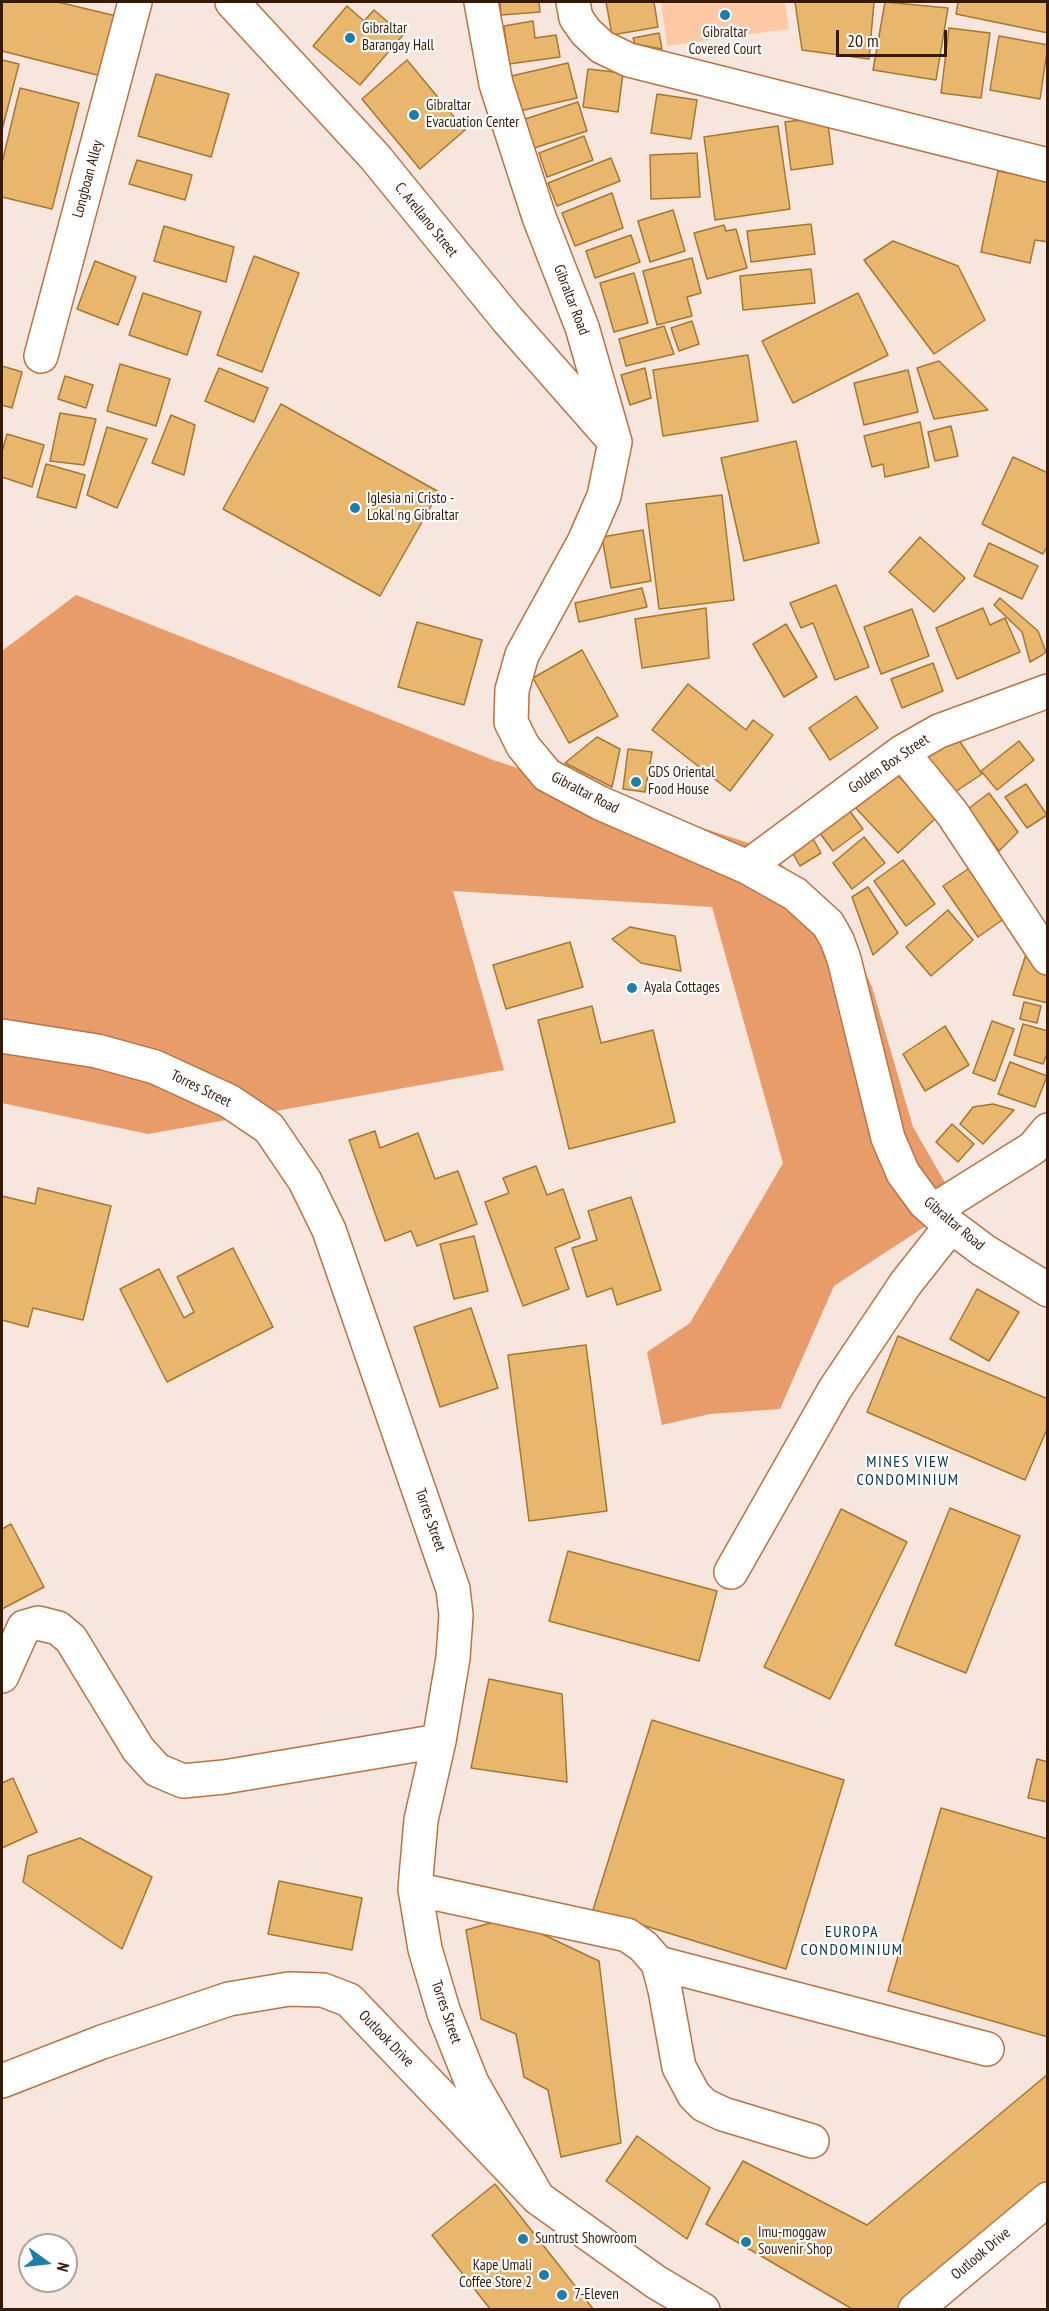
<!DOCTYPE html>
<html>
<head>
<meta charset="utf-8">
<style>
	body { margin:0 }
	#map { position:relative; width:1049px; height:2311px; overflow:hidden; background:#f6e6dd; font-family:"PT Sans Narrow",sans-serif }
	canvas { display:block }
	.frame { position:absolute; inset:0; border:3px solid #361a06; pointer-events:none }
	.north { position:absolute; left:18px; top:2233px; width:60px; height:60px; box-sizing:border-box; background:#fff; border:2px solid #afa39b; border-radius:50%; rotate:105deg; font-size:16px; font-weight:700; line-height:24px; text-align:center; color:#361a06 }
	.north::after { content:''; display:block; margin:auto; width:21px; height:27px; background:#1e7eaa; clip-path:polygon(50% 0,100% 100%,50% 72%,0 100%) }
	.scale { position:absolute; left:836px; top:30px; width:111px; height:27px; box-sizing:border-box; border:3px solid #361a06; border-top:0; padding-left:8px; font-size:18px; line-height:21px; white-space:nowrap; color:#361a06; -webkit-text-stroke:4px #fff; paint-order:stroke }
</style>
</head>
<body>
<div id="map">
<canvas width="1049" height="2311"></canvas>
<div class="frame"></div>
<div class="north">N</div>
<div class="scale">20 m</div>
</div>
<script>
const ctx = document.querySelector('canvas').getContext('2d');
ctx.lineJoin = 'round';
function paint(path, color) { ctx.fillStyle = color; ctx.fill(path, 'evenodd'); }
const poly = rows => new Path2D(rows.map(r => 'M' + r).join(''));
function trace(path, color, width, dash) { ctx.strokeStyle = color; ctx.lineWidth = width; ctx.lineCap = dash ? 'butt' : 'round'; ctx.setLineDash(dash || []); ctx.stroke(path); }
function label(font, color, halo, rows, align = 'center') {
  ctx.font = font + ' "PT Sans Narrow",sans-serif'; ctx.lineWidth = 4.5; ctx.setLineDash([]); ctx.textBaseline = 'middle'; ctx.strokeStyle = halo; ctx.fillStyle = color; for (const [text, x, y, turn = 0] of rows) {
    ctx.save(); ctx.translate(x, y); ctx.rotate((+turn || 0) * Math.PI / 180); ctx.textAlign = isNaN(turn) ? turn : align; if (halo) ctx.strokeText(text, 0, 0); ctx.fillText(text, 0, 0); ctx.restore();
  }
}
paint(poly([
	[661,2,785,2,789,29,667,46]
]), '#ffc9a6');
paint(poly([
	[76,595,493,760,761,847,839,914,872,987,913,1127,958,1205,834,1286,780,1409,710,1414,662,1425,647,1352,690,1323,783,1163,712,907,453,891,504,1070,148,1134,2,1103,2,651]
]), '#e79c6a');
const building = poly([
	[2,2,58,2,116,16,101,76,2,51,2,2],
	[500,2,539,2,540,12,501,15,500,2],
	[606,2,654,2,658,27,612,35,606,2],
	[795,2,874,2,869,59,802,50,795,2],
	[885,2,948,8,936,80,873,70,885,2],
	[958,2,1048,2,1048,33,956,14,958,2],
	[347,6,364,21,374,10,403,35,360,85,313,46,347,6],
	[533,21,535,38,556,35,560,57,509,64,504,26,533,21],
	[949,28,990,33,981,98,941,93,949,28],
	[659,33,662,49,635,44,633,38,659,33],
	[999,36,1048,45,1040,99,990,90,999,36],
	[2,60,19,64,2,130,2,60],
	[407,60,465,130,420,169,362,99,407,60],
	[568,63,577,98,515,112,507,77,568,63],
	[588,69,623,73,618,112,583,107,588,69],
	[156,74,229,94,211,157,138,136,156,74],
	[20,88,79,103,52,209,2,197,2,163,20,88],
	[657,94,697,100,691,139,651,133,657,94],
	[578,102,587,131,528,150,519,121,578,102],
	[827,117,833,164,791,170,785,122,827,117],
	[778,126,790,209,715,220,704,137,778,126],
	[584,136,593,160,547,177,539,153,584,136],
	[697,153,700,197,651,199,650,155,697,153],
	[611,158,620,181,557,206,548,183,611,158],
	[137,160,192,175,185,200,129,184,137,160],
	[998,171,1048,181,1048,242,1035,240,1030,263,981,252,998,171],
	[612,193,623,228,575,246,562,213,612,193],
	[673,210,685,251,650,262,638,221,673,210],
	[811,224,815,254,751,262,747,231,811,224],
	[724,225,726,231,736,229,747,268,707,279,694,233,724,225],
	[164,226,234,247,226,282,154,261,164,226],
	[631,235,640,262,595,278,586,251,631,235],
	[893,241,958,266,985,320,934,354,864,260,893,241],
	[254,256,299,273,262,372,217,355,254,256],
	[692,258,701,293,687,297,692,316,657,325,643,271,692,258],
	[95,261,136,277,118,325,77,309,95,261],
	[811,269,815,303,743,310,740,276,811,269],
	[634,273,648,323,614,332,600,283,634,273],
	[143,293,201,312,187,355,129,335,143,293],
	[858,293,888,355,793,403,762,341,858,293],
	[692,321,699,344,679,351,671,328,692,321],
	[664,326,674,354,626,366,619,339,664,326],
	[748,355,758,421,663,436,653,370,748,355],
	[939,361,988,410,934,419,917,368,939,361],
	[120,364,170,379,156,426,107,411,120,364],
	[2,366,22,372,12,408,2,405,2,366],
	[219,368,268,388,254,422,205,401,219,368],
	[645,368,651,398,630,405,621,375,645,368],
	[908,370,918,412,864,425,854,383,908,370],
	[65,376,93,385,86,408,58,399,65,376],
	[281,404,439,492,380,596,223,509,281,404],
	[60,413,96,419,84,465,50,461,60,413],
	[171,415,195,425,184,475,152,463,171,415],
	[920,422,929,467,885,477,883,464,872,467,864,436,920,422],
	[951,426,958,456,935,461,928,432,951,426],
	[107,427,147,439,117,508,87,495,107,427],
	[7,434,44,445,32,487,2,477,2,452,7,434],
	[796,441,819,543,744,561,721,458,796,441],
	[1013,457,1048,473,1048,545,1043,554,982,524,1013,457],
	[46,464,85,475,76,508,37,497,46,464],
	[722,495,734,600,659,609,646,504,722,495],
	[643,530,651,581,611,588,602,537,643,530],
	[920,537,965,578,934,612,889,572,920,537],
	[989,543,1038,566,1022,599,974,576,989,543],
	[836,585,869,667,835,680,813,623,801,628,790,603,836,585],
	[642,588,647,607,579,622,575,603,642,588],
	[1000,598,1038,631,1046,652,1042,655,1030,662,1022,632,994,605,1000,598],
	[706,608,709,658,642,668,635,619,706,608],
	[983,608,990,625,1005,618,1020,652,957,679,936,628,983,608],
	[912,609,929,656,881,674,864,627,912,609],
	[417,622,482,640,464,705,398,687,417,622],
	[786,624,817,677,784,697,753,644,786,624],
	[582,650,618,716,569,743,533,678,582,650],
	[933,663,943,691,902,708,891,679,933,663],
	[688,684,746,730,753,720,773,735,730,791,652,730,688,684],
	[856,696,878,728,830,760,809,728,856,696],
	[956,736,982,774,943,800,918,762,956,736],
	[597,737,620,749,612,787,565,763,597,737],
	[1019,741,1034,760,997,790,981,771,1019,741],
	[628,749,652,752,645,792,623,789,628,749],
	[891,768,937,817,898,853,852,804,891,768],
	[1026,784,1047,815,1027,828,1005,797,1026,784],
	[989,793,1018,832,999,851,968,809,989,793],
	[844,803,863,829,833,851,814,825,844,803],
	[808,830,821,853,800,866,787,843,808,830],
	[864,837,885,863,852,889,833,863,864,837],
	[903,860,935,904,906,926,874,881,903,860],
	[974,865,1008,916,978,937,943,886,974,865],
	[868,887,898,933,873,955,852,897,868,887],
	[948,910,973,940,931,976,906,947,948,910],
	[630,927,675,936,681,971,641,963,612,939,630,927],
	[570,942,583,987,506,1009,493,965,570,942],
	[1027,951,1048,970,1048,1003,1013,995,1027,951],
	[1024,1002,1041,1006,1037,1023,1020,1019,1024,1002],
	[592,1006,601,1043,653,1030,675,1122,569,1149,538,1020,592,1006],
	[992,1021,1014,1029,995,1081,973,1073,992,1021],
	[1023,1024,1048,1031,1048,1051,1043,1064,1014,1055,1023,1024],
	[945,1026,969,1065,925,1091,903,1054,945,1026],
	[1010,1062,1047,1076,1035,1107,998,1094,1010,1062],
	[993,1104,1014,1110,983,1144,960,1124,973,1107,993,1104],
	[952,1124,974,1144,958,1162,936,1142,952,1124],
	[375,1131,380,1148,418,1133,435,1179,458,1171,477,1224,417,1246,411,1231,385,1241,349,1140,375,1131],
	[536,1166,547,1195,563,1189,580,1238,555,1248,569,1289,523,1306,485,1202,509,1193,503,1178,536,1166],
	[38,1188,111,1206,83,1320,33,1308,28,1327,2,1320,2,1196,35,1204,38,1188],
	[631,1197,661,1290,617,1305,612,1288,587,1297,572,1248,597,1240,588,1211,631,1197],
	[474,1236,488,1291,454,1299,440,1244,474,1236],
	[233,1248,273,1327,167,1382,120,1289,159,1269,184,1318,194,1312,177,1277,233,1248],
	[977,1289,1019,1312,989,1361,950,1339,977,1289],
	[471,1308,498,1388,440,1407,414,1327,471,1308],
	[898,1336,1048,1399,1048,1427,1025,1480,867,1412,898,1336],
	[586,1345,607,1511,529,1521,508,1355,586,1345],
	[950,1508,1020,1536,966,1673,895,1645,950,1508],
	[841,1509,907,1542,830,1699,764,1667,841,1509],
	[11,1524,44,1587,2,1609,2,1529,11,1524],
	[568,1551,717,1591,699,1661,549,1621,568,1551],
	[489,1679,562,1694,567,1782,471,1768,489,1679],
	[652,1720,844,1780,786,1969,593,1910,652,1720],
	[1037,1759,1048,1762,1048,1802,1028,1798,1037,1759],
	[13,1778,37,1832,2,1848,2,1783,13,1778],
	[941,1808,1048,1839,1048,2037,888,1991,941,1808],
	[80,1838,152,1877,122,1949,23,1882,28,1856,80,1838],
	[279,1881,362,1898,352,1950,268,1934,279,1881],
	[508,1918,599,1961,621,2143,561,2157,548,2090,524,2077,516,2034,481,2019,466,1930,508,1918],
	[1048,2074,1048,2180,897,2310,854,2310,706,2224,743,2161,867,2225,1048,2074],
	[637,2136,710,2188,687,2239,606,2181,637,2136],
	[495,2184,594,2310,491,2310,432,2235,495,2184]
]);
paint(building, '#e9b66e');
trace(building, '#a7772d', 1.5);
const minor = poly([
	[232,2,375,157,507,319,609,435],
	[481,2,496,84,539,217,582,327,615,442,604,496,584,542,522,655,512,690,511,722,523,746,547,775,600,803,747,867,795,894,828,924,837,940,844,959,888,1138,903,1173,925,1203,951,1226,983,1250,1048,1290],
	[573,2,576,18,586,32,602,47,629,60,1048,165],
	[41,356,135,2],
	[902,752,952,813,1048,958],
	[747,867,902,752,939,731,1048,691],
	[2,1036,97,1051,155,1067,229,1101,269,1128,305,1181,329,1230,453,1589,456,1615,453,1658,439,1741,421,1820,415,1889,425,1949,444,2013,472,2083,538,2198],
	[934,1210,1033,1148,1048,1130],
	[731,1572,835,1389,906,1283,951,1226],
	[2,1676,24,1627,38,1623,58,1628,71,1639,138,1749,157,1770,183,1781,224,1777,439,1741],
	[415,1889,627,1935,643,1946,658,1963,665,1990,679,2067,694,2095,704,2105,723,2114,812,2141],
	[658,1963,987,2049],
	[2,2081,102,2042,229,1999,289,1989,323,1990,349,2000,538,2198,656,2282,703,2310],
	[915,2310,1048,2199]
]);
trace(minor, '#b87344', 36);
trace(minor, '#fff', 33);
for (const [x, y, r, color] of [
	[725,15,6,"#1e7eaa"],
	[350,38,6,"#1e7eaa"],
	[414,115,6,"#1e7eaa"],
	[355,508,6,"#1e7eaa"],
	[636,782,6,"#1e7eaa"],
	[632,988,6,"#1e7eaa"],
	[523,2239,6,"#1e7eaa"],
	[746,2242,6,"#1e7eaa"],
	[544,2275,6,"#1e7eaa"],
	[562,2295,6,"#1e7eaa"]
]) { const dot = new Path2D(); dot.arc(x, y, r, 0, 2 * Math.PI); ctx.fillStyle = color; ctx.fill(dot); trace(dot, '#fff', 2); }
label('15px', '#361a06', '#fff', [
	["Gibraltar",362,29],
	["Barangay Hall",362,46],
	["Gibraltar",725,33,"center"],
	["Covered Court",725,50,"center"],
	["Gibraltar",426,106],
	["Evacuation Center",426,123],
	["Iglesia ni Cristo -",367,499],
	["Lokal ng Gibraltar",367,516],
	["GDS Oriental",648,773],
	["Food House",648,790],
	["Ayala Cottages",644,988],
	["Imu-moggaw",758,2233],
	["Souvenir Shop",758,2250],
	["Suntrust Showroom",535,2239],
	["Kape Umali",532,2266,"right"],
	["Coffee Store 2",532,2283,"right"],
	["7-Eleven",574,2295]
], 'left');
label('15px', '#361a06', '#fff', [
	["Longboan Alley",88,179,-75],
	["C. Arellano Street",426,220,51],
	["Gibraltar Road",571,300,69],
	["Golden Box Street",889,764,-34],
	["Gibraltar Road",585,793,27],
	["Torres Street",201,1089,26],
	["Gibraltar Road",954,1224,40],
	["Torres Street",430,1520,71],
	["Torres Street",446,2012,71],
	["Outlook Drive",386,2039,46],
	["Outlook Drive",981,2254,-40]
]);
ctx.letterSpacing = '1.5px';
label('16px', '#043247', '#fff', [
	["MINES VIEW",908,1462],
	["CONDOMINIUM",908,1480],
	["EUROPA",852,1932],
	["CONDOMINIUM",852,1950]
]);
ctx.letterSpacing = '0px';
</script>
</body>
</html>
